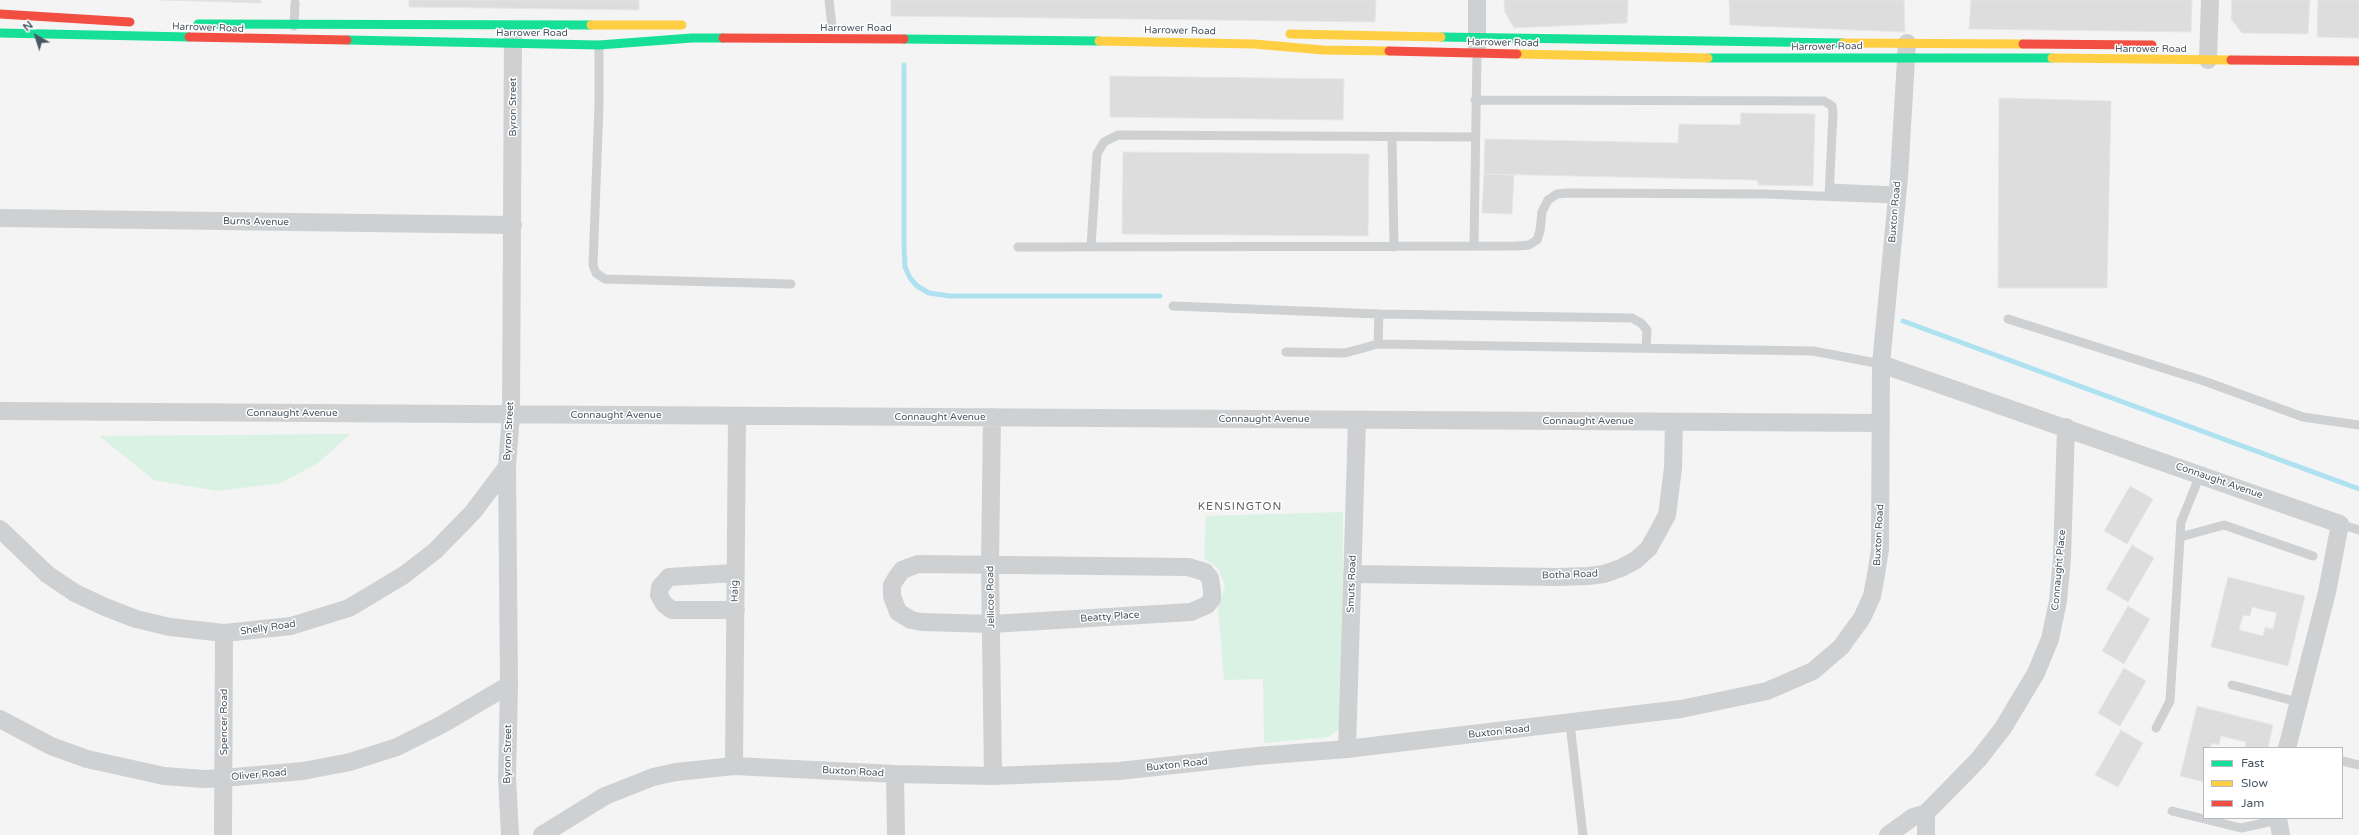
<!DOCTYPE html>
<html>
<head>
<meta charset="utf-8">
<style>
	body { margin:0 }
	#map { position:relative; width:2359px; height:835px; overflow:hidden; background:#f4f4f4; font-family:"Varela Round",sans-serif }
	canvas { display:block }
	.legend { position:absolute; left:2203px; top:747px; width:140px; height:72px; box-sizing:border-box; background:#fff; border:1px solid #b7bbc0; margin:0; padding:5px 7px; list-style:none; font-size:12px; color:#4a5661 }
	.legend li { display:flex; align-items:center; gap:8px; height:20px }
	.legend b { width:20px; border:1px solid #b7bbc0 }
	.north { position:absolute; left:16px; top:16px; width:40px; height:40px; -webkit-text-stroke:3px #fff; paint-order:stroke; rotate:321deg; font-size:11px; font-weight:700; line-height:16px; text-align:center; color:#4a5661 }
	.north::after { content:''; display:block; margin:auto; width:14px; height:18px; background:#4a5661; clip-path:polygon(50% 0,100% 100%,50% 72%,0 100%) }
</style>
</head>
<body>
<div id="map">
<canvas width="2359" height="835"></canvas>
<ul class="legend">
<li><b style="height:5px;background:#16e098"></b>Fast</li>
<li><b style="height:5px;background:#ffcf43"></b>Slow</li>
<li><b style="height:5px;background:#f24e42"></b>Jam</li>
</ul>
<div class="north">N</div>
</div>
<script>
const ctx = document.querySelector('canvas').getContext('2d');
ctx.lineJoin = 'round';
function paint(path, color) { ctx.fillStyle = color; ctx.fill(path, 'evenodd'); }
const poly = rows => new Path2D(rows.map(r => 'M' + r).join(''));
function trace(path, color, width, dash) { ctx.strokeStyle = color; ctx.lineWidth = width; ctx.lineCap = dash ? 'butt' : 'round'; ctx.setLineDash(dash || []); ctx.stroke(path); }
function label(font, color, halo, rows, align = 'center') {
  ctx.font = font + ' "Varela Round",sans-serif'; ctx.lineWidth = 3; ctx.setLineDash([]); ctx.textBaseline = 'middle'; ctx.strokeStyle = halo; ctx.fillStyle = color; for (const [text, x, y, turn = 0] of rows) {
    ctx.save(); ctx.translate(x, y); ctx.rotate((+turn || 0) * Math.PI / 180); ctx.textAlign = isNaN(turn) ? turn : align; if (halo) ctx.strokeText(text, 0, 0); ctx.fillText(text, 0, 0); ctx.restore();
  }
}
paint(poly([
	[350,434,318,463,281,483,217,491,154,480,99,436],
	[1343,512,1342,724,1340,729,1328,737,1264,743,1263,679,1224,680,1218,608,1225,586,1218,568,1204,558,1206,516]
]), '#d9f2e3');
trace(poly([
	[904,65,904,246,905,267,910,278,917,286,929,293,950,296,1160,296],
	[1903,321,2359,489]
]), '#aee2f0', 5);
const building = poly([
	[161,0,261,0,261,3,161,0],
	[409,0,639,0,639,10,409,7,409,0],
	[891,0,1376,0,1375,22,891,16,891,0],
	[1504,0,1628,0,1627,23,1514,28,1505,12,1504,0],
	[1729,0,1904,0,1905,32,1730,25,1729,0],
	[1971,0,2192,0,2191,32,1969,29,1971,0],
	[2232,0,2310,0,2308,34,2242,33,2231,19,2232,0],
	[2318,0,2359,0,2359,38,2317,37,2318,0],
	[1110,76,1344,79,1343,120,1110,117,1110,76],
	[1999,98,2111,101,2107,288,1998,288,1999,98],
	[1741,113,1815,114,1813,186,1759,185,1757,180,1484,174,1485,139,1678,143,1679,124,1740,125,1741,113],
	[1123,152,1369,154,1368,236,1122,234,1123,152],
	[1484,174,1514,175,1512,214,1482,213,1484,174],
	[2130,486,2153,499,2127,544,2104,531,2130,486],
	[2132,545,2154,558,2128,602,2106,589,2132,545],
	[2228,577,2305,596,2288,666,2211,647,2228,577],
	[2252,607,2277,613,2273,629,2265,627,2263,636,2239,630,2243,615,2250,616,2252,607],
	[2128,606,2150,619,2124,664,2102,651,2128,606],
	[2124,668,2146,681,2120,726,2098,713,2124,668],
	[2197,706,2273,725,2268,748,2245,748,2246,742,2221,736,2219,745,2212,743,2210,748,2204,748,2204,782,2180,776,2197,706],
	[2121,730,2143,743,2118,787,2095,775,2121,730]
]);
paint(building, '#ddddde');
trace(building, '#e5e6e7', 1);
trace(poly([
	[829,0,832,26],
	[294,26,295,3],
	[599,45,599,105,593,265,596,273,605,279,791,284],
	[1475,100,1824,101,1832,106,1833,113,1829,196],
	[1392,137,1394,247],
	[1830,188,1897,191],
	[1474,245,1477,53],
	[1018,247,1517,246,1529,245,1537,240,1540,231,1542,212,1548,200,1557,194,1567,193,1766,194,1896,199],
	[1091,247,1097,154,1104,142,1118,135,1474,137],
	[1173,306,1379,314,1632,318,1641,323,1647,330,1646,348],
	[2008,319,2204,381,2303,417,2359,425],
	[1378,344,1379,314],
	[1286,352,1345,353,1378,344,1813,351,1881,364],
	[2340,524,2359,530],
	[2180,537,2224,525,2313,556],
	[2232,685,2298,702],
	[1570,724,1583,835],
	[2156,728,2170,701,2181,522,2200,475],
	[2342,761,2359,765],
	[2172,811,2241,828,2278,820]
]), '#ced0d2', 9);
trace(poly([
	[1477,50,1477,0],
	[2208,60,2210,0],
	[0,218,513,225],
	[1881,364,2340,524,2327,592,2287,748],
	[0,411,1881,423],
	[992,417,990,564,993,776],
	[0,529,47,574,75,593,105,607,136,619,170,627,224,633,291,626,349,608,404,575,435,551,473,512,507,467],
	[918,564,1188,567,1205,572,1210,578,1212,591,1212,599,1207,605,1191,612,992,624,922,622,911,620,898,612,892,596,892,585,897,577,902,570,918,564],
	[735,573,669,577,660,587,659,595,664,604,672,610,736,610],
	[1352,574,1558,577,1588,576,1604,574,1621,568,1636,560,1649,548,1667,515,1673,468,1674,422],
	[0,719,51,746,87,759,164,776,204,779,223,778,303,771,350,762,397,747,441,725,509,685],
	[1347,749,1357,420],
	[734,766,737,416],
	[895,774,896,835],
	[1926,813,1926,835],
	[2278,818,2281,835],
	[223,835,224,633],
	[510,835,507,777,509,685,507,467,511,414,513,30],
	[542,835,605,796,653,777,676,772,734,766,895,774,993,776,1119,771,1257,756,1347,749,1681,709,1767,691,1813,671,1841,647,1862,618,1872,596,1876,575,1880,549,1881,364,1899,177,1907,43],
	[1888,835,1913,817,1926,813,1978,760,2003,728,2036,673,2050,639,2058,601,2062,558,2066,427]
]), '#ced0d2', 18);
trace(poly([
	[198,24,591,25],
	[0,33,189,37],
	[1441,37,1843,43],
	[904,39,1099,41],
	[347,40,599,45,692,38,723,38],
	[1708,58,2052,58]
]), '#16e098', 9);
trace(poly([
	[591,25,682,25],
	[1290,34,1441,37],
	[1099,41,1254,44,1323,50,1389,51],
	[1843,43,2023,44],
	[1517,54,1708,58],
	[2052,58,2231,60]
]), '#ffcf43', 9);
trace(poly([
	[0,14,130,22],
	[189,37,347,40],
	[723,38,904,39],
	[2023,44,2152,45],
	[1389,51,1517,54],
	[2231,60,2359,61]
]), '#f24e42', 9);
label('10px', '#4a5661', '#fff', [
	["Harrower Road",208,28,2],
	["Harrower Road",856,28],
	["Harrower Road",1180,31,1],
	["Harrower Road",532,33],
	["Harrower Road",1503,43,1],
	["Harrower Road",1827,47,-1],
	["Harrower Road",2151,49],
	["Byron Street",513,107,-90],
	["Buxton Road",1895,212,-85],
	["Burns Avenue",256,222,1],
	["Connaught Avenue",292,413],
	["Connaught Avenue",616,415],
	["Connaught Avenue",940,417],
	["Connaught Avenue",1264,419],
	["Connaught Avenue",1588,421],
	["Byron Street",509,431,-87],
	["Connaught Avenue",2219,481,19],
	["Buxton Road",1879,535,-87],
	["Connaught Place",2059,570,-85],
	["Botha Road",1570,575,-2],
	["Smuts Road",1352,584,-88],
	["Haig",735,591,-91],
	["Jellicoe Road",991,597,-91],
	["Beatty Place",1110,617,-4],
	["Shelly Road",268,628,-8],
	["Spencer Road",224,722,-90],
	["Buxton Road",1499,732,-6],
	["Byron Street",508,754,-89],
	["Buxton Road",1177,765,-6],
	["Buxton Road",853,772,3],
	["Oliver Road",259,775,-5]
]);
ctx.letterSpacing = '1px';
label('11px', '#5f6368', '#fff', [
	["KENSINGTON",1240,507]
]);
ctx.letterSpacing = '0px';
</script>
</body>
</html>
